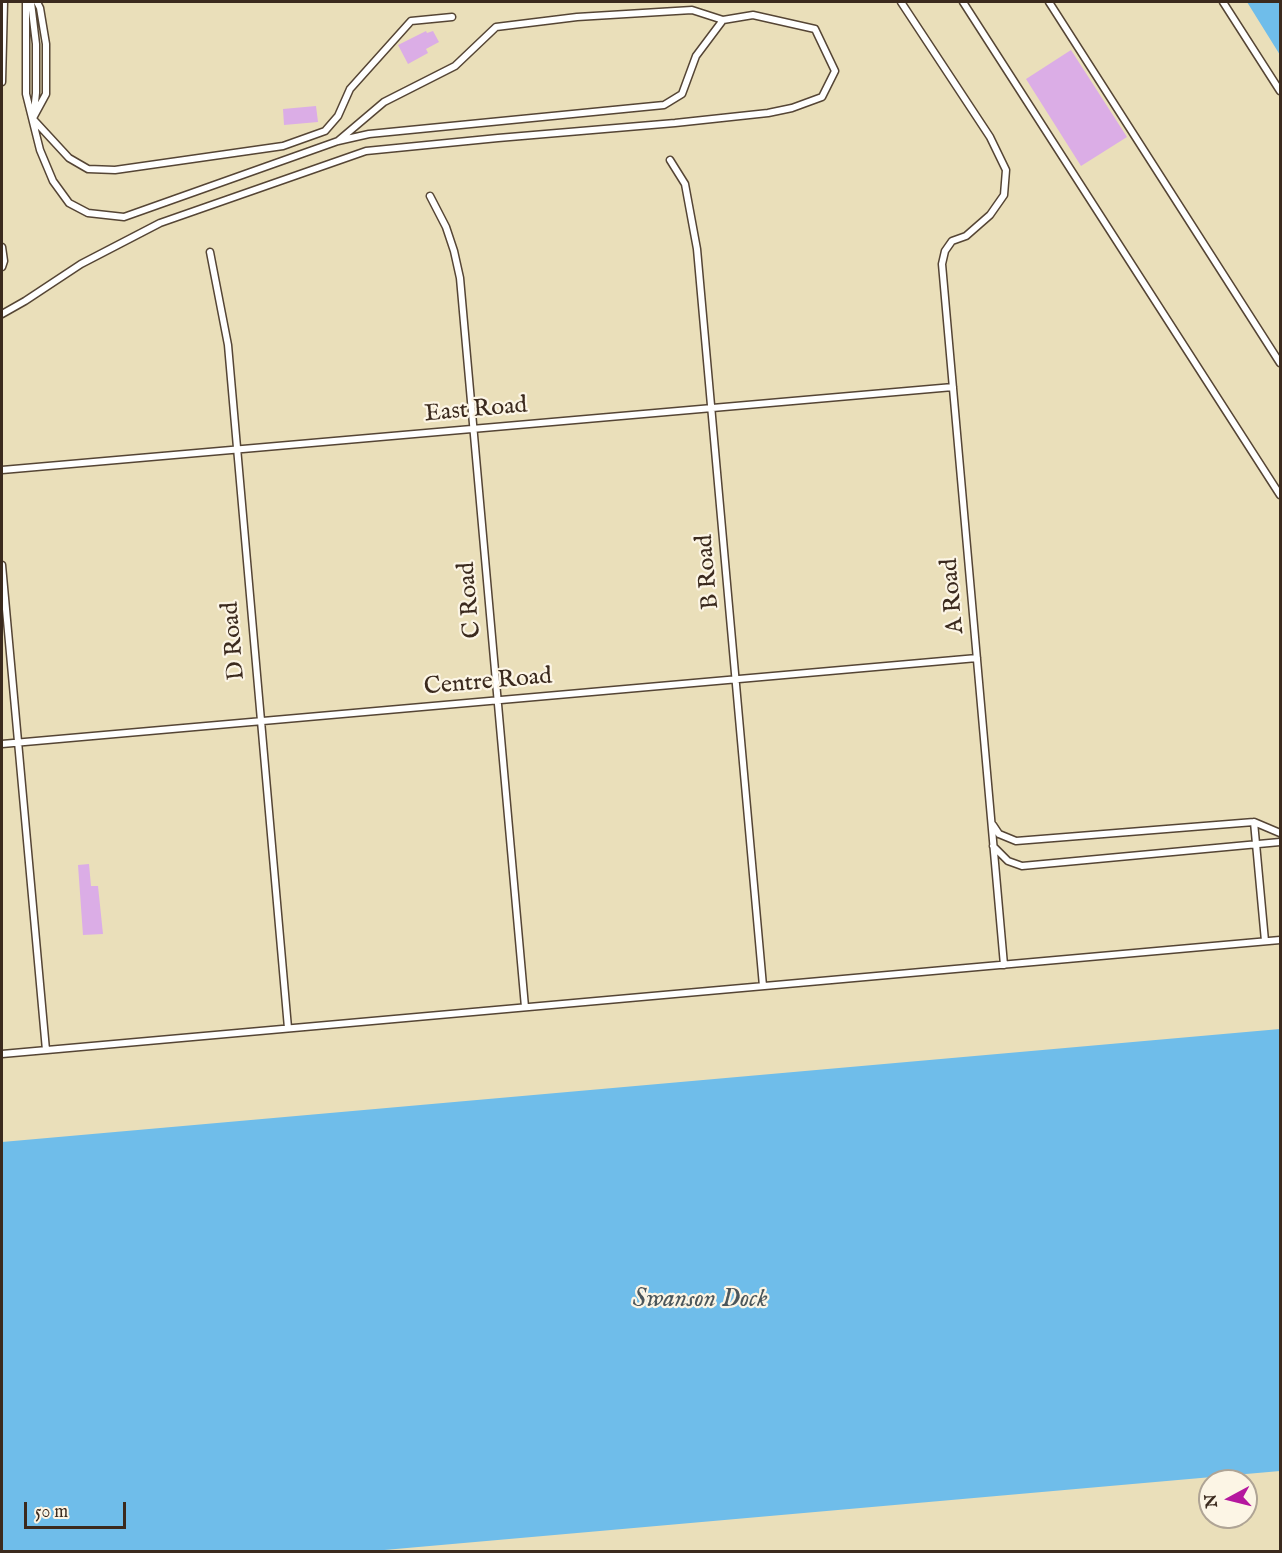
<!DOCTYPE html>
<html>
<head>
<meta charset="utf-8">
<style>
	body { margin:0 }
	#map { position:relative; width:1282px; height:1553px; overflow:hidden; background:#eadfba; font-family:"IM FELL English",serif }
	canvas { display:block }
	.frame { position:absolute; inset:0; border:3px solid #3b2a1e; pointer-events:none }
	.north { position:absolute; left:1198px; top:1469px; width:60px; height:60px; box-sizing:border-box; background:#fcf5e5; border:2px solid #afa495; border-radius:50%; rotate:263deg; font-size:16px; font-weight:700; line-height:24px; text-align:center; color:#3b2a1e }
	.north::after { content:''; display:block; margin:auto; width:21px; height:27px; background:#b5179e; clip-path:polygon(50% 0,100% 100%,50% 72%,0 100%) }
	.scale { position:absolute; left:24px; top:1502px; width:102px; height:27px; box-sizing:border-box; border:3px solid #3b2a1e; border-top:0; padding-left:8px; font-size:18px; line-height:21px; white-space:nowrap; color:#3b2a1e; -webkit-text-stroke:4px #fcf5e5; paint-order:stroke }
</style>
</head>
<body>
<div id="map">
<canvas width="1282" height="1553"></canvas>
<div class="frame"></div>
<div class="north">N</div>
<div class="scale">50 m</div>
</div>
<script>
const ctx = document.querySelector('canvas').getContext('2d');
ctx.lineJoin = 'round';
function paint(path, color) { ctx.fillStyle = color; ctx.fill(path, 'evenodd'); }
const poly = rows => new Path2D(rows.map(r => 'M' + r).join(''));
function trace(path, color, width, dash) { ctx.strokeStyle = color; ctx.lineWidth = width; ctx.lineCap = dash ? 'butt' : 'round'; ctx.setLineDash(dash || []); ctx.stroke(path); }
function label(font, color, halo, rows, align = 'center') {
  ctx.font = font + ' "IM FELL English",serif'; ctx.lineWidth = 4.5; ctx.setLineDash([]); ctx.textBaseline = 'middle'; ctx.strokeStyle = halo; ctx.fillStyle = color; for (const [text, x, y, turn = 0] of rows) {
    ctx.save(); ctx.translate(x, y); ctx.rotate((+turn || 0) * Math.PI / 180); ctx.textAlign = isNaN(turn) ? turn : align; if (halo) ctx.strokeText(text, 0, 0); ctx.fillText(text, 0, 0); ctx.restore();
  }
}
paint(poly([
	[1247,2,1280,2,1280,55],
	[1280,1029,1280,1471,373,1551,2,1551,2,1142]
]), '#6fbdea');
paint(poly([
	[426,31,427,33,433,31,439,42,426,49,428,53,408,64,398,45],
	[1071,50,1127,137,1081,166,1026,79],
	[316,106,318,122,284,125,283,109],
	[89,864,91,886,98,886,103,934,83,935,78,865]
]), '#dbade6');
const service = poly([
	[31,2,36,44,36,93,34,112],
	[901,2,990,137,1006,170,1004,195,990,215,966,236,952,241,945,251,942,264,1004,965],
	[963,2,1280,495],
	[1049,2,1280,363],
	[1223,2,1280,91],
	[2,82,4,2],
	[33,118,46,94,46,44,40,8,37,2],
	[33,119,69,158,88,169,115,170,283,146,325,131,338,116,350,89,411,21,452,17],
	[338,141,384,102,455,66,496,27,577,17,692,10,723,20],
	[670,160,685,184,697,249,763,986],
	[430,196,446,227,454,251,460,278,525,1007],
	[2,247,4,261,2,267],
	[210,252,228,345,288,1028],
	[2,314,25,301,81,264,160,223,366,151,498,138,675,123,768,113,792,108,822,97,835,71,815,29,753,15,723,20,696,56,682,94,664,105,369,134,338,141,124,217,88,213,69,203,53,181,40,150,26,94,26,2],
	[2,470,953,387],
	[2,565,46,1050],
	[2,744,977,658],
	[1254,822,1265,941],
	[993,825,999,834,1016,841,1254,822,1280,833],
	[993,846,1008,861,1022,866,1280,842],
	[2,1054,1280,940]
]);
trace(service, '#554535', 9);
trace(service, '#fff', 6);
label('24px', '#3b2a1e', '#fcf5e5', [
	["East Road",476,411,-5],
	["B Road",709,572,-95],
	["A Road",954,596,-95],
	["C Road",471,600,-95],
	["D Road",235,641,-95],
	["Centre Road",488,683,-5]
]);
label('italic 26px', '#4b565b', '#fcf5e5', [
	["Swanson Dock",700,1301]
]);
</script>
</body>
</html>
